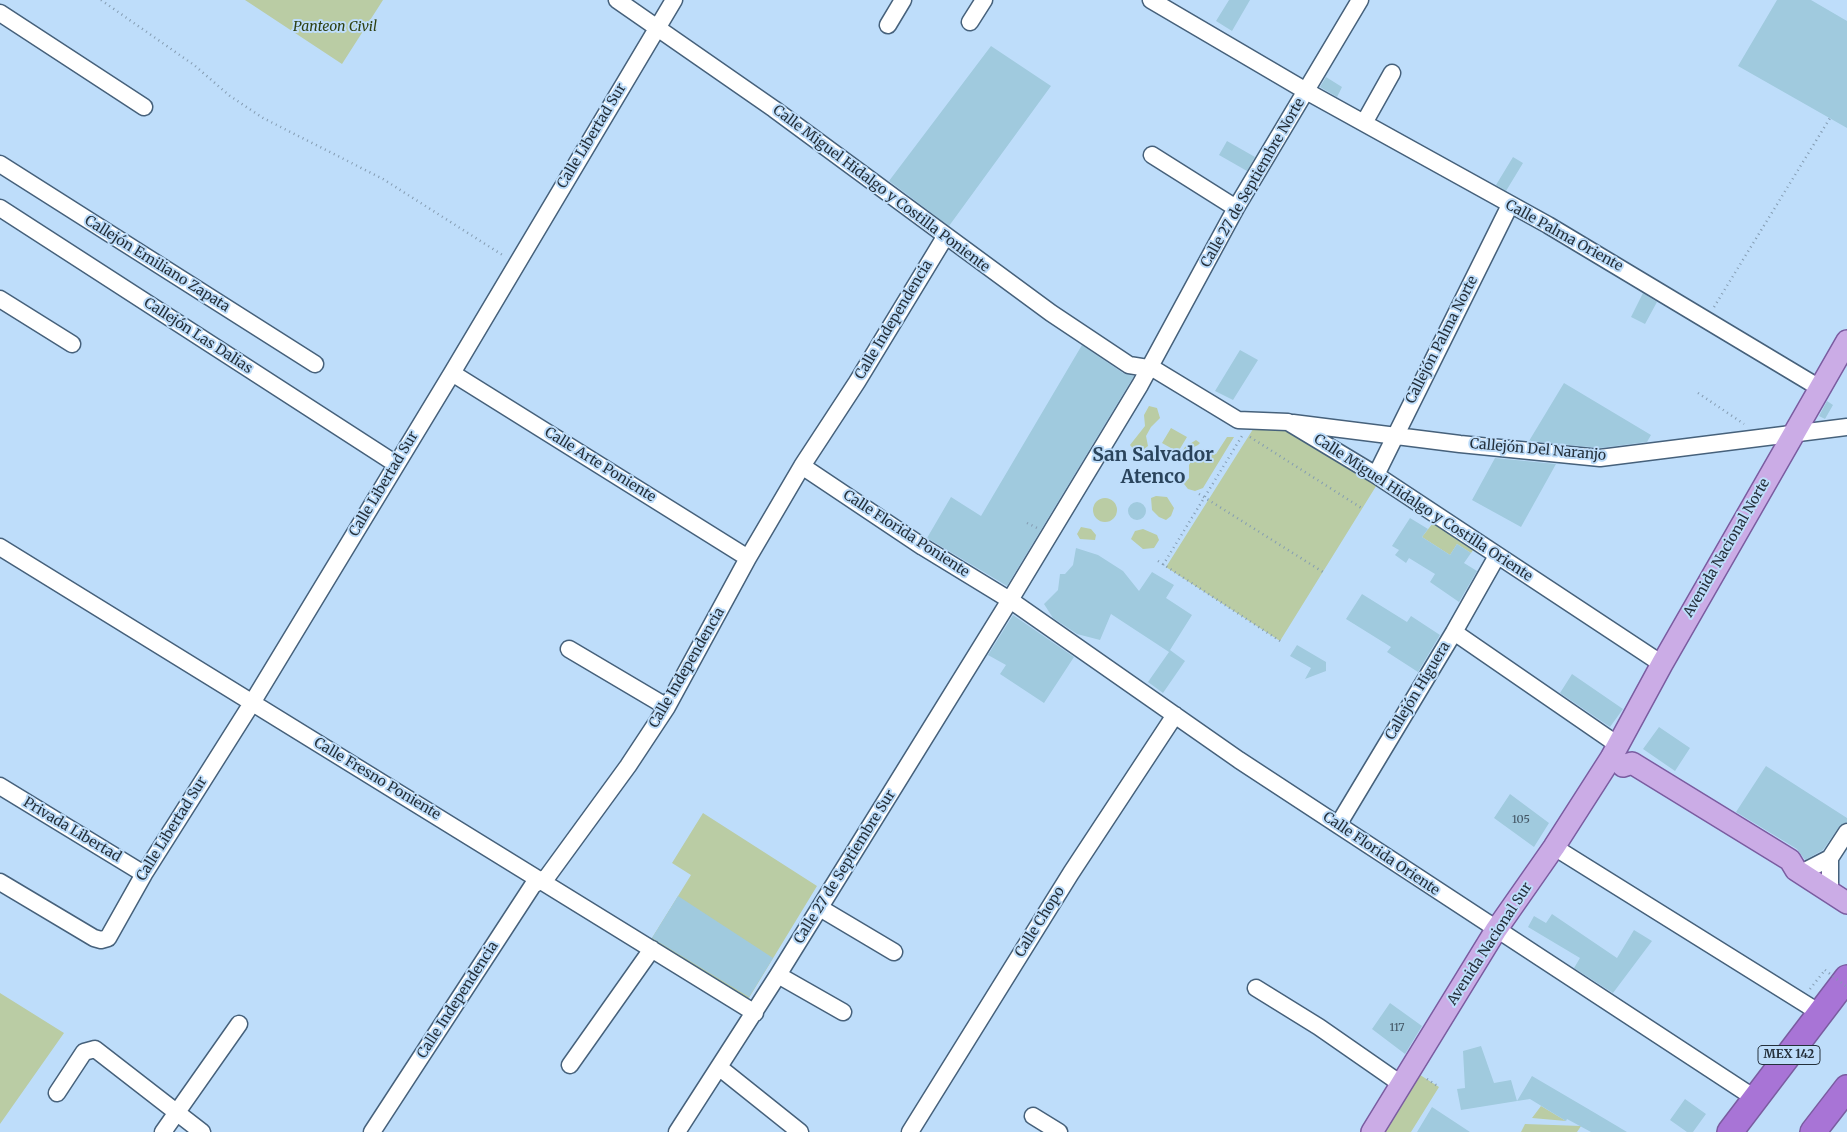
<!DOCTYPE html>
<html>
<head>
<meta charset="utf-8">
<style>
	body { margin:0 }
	canvas { display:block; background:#beddfa }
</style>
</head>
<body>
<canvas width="1847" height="1132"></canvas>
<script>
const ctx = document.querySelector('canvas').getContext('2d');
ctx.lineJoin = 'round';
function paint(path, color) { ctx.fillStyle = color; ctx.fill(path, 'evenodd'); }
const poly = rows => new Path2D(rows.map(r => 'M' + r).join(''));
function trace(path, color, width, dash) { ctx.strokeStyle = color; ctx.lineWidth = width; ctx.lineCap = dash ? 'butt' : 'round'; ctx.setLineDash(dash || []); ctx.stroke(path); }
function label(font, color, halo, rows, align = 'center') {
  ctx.font = font + ' Merriweather,serif'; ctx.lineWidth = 4; ctx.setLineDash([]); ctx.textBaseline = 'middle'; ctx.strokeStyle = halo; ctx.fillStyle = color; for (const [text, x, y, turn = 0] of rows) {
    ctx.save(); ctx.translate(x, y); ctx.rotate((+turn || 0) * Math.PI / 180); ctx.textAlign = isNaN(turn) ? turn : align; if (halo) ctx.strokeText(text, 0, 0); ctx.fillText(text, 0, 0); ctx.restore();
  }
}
paint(poly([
	[245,0,383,0,342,64],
	[1149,406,1157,408,1160,418,1151,427,1146,436,1148,446,1140,452,1135,451,1130,445,1145,426,1144,415],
	[1255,426,1287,427,1378,483,1280,641,1166,567],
	[1171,428,1187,437,1178,452,1162,443],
	[1227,437,1234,437,1203,488,1195,491,1188,489,1184,484,1189,478,1189,465,1195,454,1199,450,1204,449,1216,454],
	[1196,440,1200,443,1198,445,1192,448,1185,461,1179,461,1178,458,1185,447],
	[1156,496,1167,497,1174,508,1171,516,1166,520,1159,517,1152,510,1151,498],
	'1093 510a12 12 0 1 1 24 0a12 12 0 1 1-24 0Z',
	[1436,519,1477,544,1471,553,1457,544,1450,555,1422,537],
	[1081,527,1091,529,1096,535,1095,540,1080,539,1077,534],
	[1143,529,1157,535,1159,540,1154,548,1143,549,1131,539,1135,531],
	[703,813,817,886,744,1006,647,946,691,875,672,863],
	[0,993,64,1033,0,1124],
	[1417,1073,1439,1087,1411,1132,1382,1132],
	[1541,1106,1566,1121,1532,1118],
	[1525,1124,1581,1126,1577,1132,1521,1132]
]), '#bacca4');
paint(poly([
	[1229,0,1250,0,1232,31,1216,21],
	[1777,0,1811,0,1847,21,1847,128,1738,66],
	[991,46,1051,86,949,226,889,181],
	[1326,77,1342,87,1337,97,1320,87],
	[1227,141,1255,157,1247,171,1219,155],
	[1513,157,1523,163,1506,191,1496,185],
	[1643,293,1657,302,1645,324,1631,317],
	[1082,345,1123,373,1134,376,1007,586,927,538,951,497,981,516],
	[1240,350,1258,360,1233,400,1215,391],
	[1564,383,1651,435,1647,442,1600,448,1529,441],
	[1827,401,1833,405,1825,419,1819,416],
	[1495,458,1556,464,1521,527,1472,500],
	'1128 511a9 9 0 1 1 18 0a9 9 0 1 1-18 0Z',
	[1410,518,1428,529,1422,537,1450,555,1457,544,1471,553,1464,563,1477,571,1459,602,1430,582,1435,574,1409,558,1406,563,1395,555,1399,550,1392,546],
	[1076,548,1098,555,1123,571,1139,591,1152,572,1174,585,1166,598,1192,615,1170,650,1185,661,1163,693,1148,682,1169,652,1111,614,1100,640,1077,634,1053,618,1044,604,1058,590,1060,574,1065,574,1073,565],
	[1362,594,1407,622,1411,616,1440,635,1418,672,1387,652,1391,647,1346,619],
	[1013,615,1074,657,1044,703,1000,674,1006,665,988,655],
	[1297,645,1326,662,1326,671,1305,679,1311,668,1290,656],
	[1572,674,1623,709,1610,727,1560,693],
	[1659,727,1690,748,1675,771,1643,749],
	[1766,766,1847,818,1847,822,1839,827,1823,850,1805,860,1797,849,1736,812],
	[1510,794,1549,823,1534,847,1494,818],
	[678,896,773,958,749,997,652,938],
	[1552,914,1617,958,1634,930,1652,941,1613,993,1574,968,1580,958,1528,927,1534,916,1546,923],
	[1390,1003,1422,1026,1405,1054,1372,1029],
	[1481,1046,1494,1083,1511,1080,1517,1101,1461,1110,1457,1089,1465,1088,1463,1051],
	[1532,1076,1590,1110,1627,1132,1591,1132,1567,1119,1566,1121,1530,1099,1517,1101],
	[1685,1099,1706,1114,1693,1132,1687,1132,1670,1120],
	[1432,1107,1470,1132,1417,1132]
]), '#a0cade');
const minor = poly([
	[617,0,774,109,1051,313,1129,365,1154,369,1238,420,1288,422,1376,475,1662,664],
	[1151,0,1306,91,1548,225,1818,387],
	[0,13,144,107],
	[970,22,984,0],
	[888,25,903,0],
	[1364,123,1392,73],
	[1152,155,1236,208],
	[0,164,315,364],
	[0,208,396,464],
	[0,299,72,344],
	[452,373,748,558],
	[1293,423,1460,444,1600,458,1847,427],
	[802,466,923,547,1013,602,1239,760,1756,1099],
	[1376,475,1510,205],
	[0,547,755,1013],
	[1454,632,1618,745],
	[569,649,667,707],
	[0,786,144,874],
	[1338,825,1454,632,1497,556],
	[1554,847,1820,1013],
	[1830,858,1830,892],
	[1801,873,1830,858,1847,832],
	[0,882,94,938,101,940,108,938,144,874,252,703,452,373,674,0],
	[820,908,894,952],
	[778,975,843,1012],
	[1256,988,1319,1027,1401,1084],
	[570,1065,652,949],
	[720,1068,800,1132],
	[57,1093,84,1052,95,1049,202,1132],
	[1033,1116,1059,1132],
	[163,1132,239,1024],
	[372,1132,533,885,547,877,628,766,667,707,748,558,802,466,857,382,945,237],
	[677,1132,778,975,1010,600,1140,385,1236,208,1360,0],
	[910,1132,1071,873,1175,715]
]);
const major = poly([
	[1623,766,1632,763,1790,860,1796,870,1847,903],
	[1372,1132,1496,930,1554,847,1611,758,1662,664,1847,341]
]);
const highway = poly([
	[1730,1132,1847,978],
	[1813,1132,1847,1088]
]);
trace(minor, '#46617b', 19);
trace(major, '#7a5ca0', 24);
trace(highway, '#7a5ca0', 28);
trace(poly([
	[101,0,194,65,230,96,263,118,383,179,504,256],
	[1714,307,1830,118],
	[1698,393,1744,424],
	[1250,437,1363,509],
	[1199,494,1323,572],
	[1027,523,1037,528],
	[1158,561,1280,641],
	[1163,565,1242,436],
	[1810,989,1825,970],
	[1427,1079,1439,1087]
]), '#849cb2', 2.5, [1, 4]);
trace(minor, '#fff', 16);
trace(major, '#cbace6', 21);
trace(highway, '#a874d6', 25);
trace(poly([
	[1825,970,1847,987]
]), '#849cb2', 2.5, [1, 4]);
label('11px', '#435664', null, [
	["105",1521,820],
	["117",1397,1028]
]);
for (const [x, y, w] of [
	[1789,1055,62]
]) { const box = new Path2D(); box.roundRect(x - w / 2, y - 9.5, w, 19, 4); ctx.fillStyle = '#beddfa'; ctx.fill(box); trace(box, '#24303b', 1); }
label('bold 12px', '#24303b', null, [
	["MEX 142",1789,1055]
]);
label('italic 14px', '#2e4012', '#beddfa', [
	["Panteon Civil",335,27]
]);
label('14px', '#24303b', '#beddfa', [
	["Calle Libertad Sur",592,136,-59],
	["Calle 27 de Septiembre Norte",1253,183,-60],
	["Calle Miguel Hidalgo y Costilla Poniente",881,189,37],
	["Calle Palma Oriente",1564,236,29],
	["Callejón Emiliano Zapata",157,264,32],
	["Calle Independencia",894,320,-59],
	["Callejón Las Dalias",198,336,33],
	["Callejón Palma Norte",1442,340,-63],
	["Callejón Del Naranjo",1538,450,5],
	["Calle Arte Poniente",600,465,32],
	["Calle Libertad Sur",384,484,-59],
	["Calle Miguel Hidalgo y Costilla Oriente",1423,508,33],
	["Calle Florida Poniente",906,534,33],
	["Avenida Nacional Norte",1727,548,-60],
	["Calle Independencia",687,668,-60],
	["Callejón Higuera",1418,691,-59],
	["Calle Fresno Poniente",377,779,31],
	["Calle Libertad Sur",172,829,-58],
	["Privada Libertad",72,830,31],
	["Calle Florida Oriente",1381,854,34],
	["Calle 27 de Septiembre Sur",845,867,-58],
	["Calle Chopo",1040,922,-58],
	["Avenida Nacional Sur",1490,944,-57],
	["Calle Independencia",458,1000,-57]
]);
label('bold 19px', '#2a445c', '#beddfa', [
	["San Salvador",1153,456],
	["Atenco",1153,478]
]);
</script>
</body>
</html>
